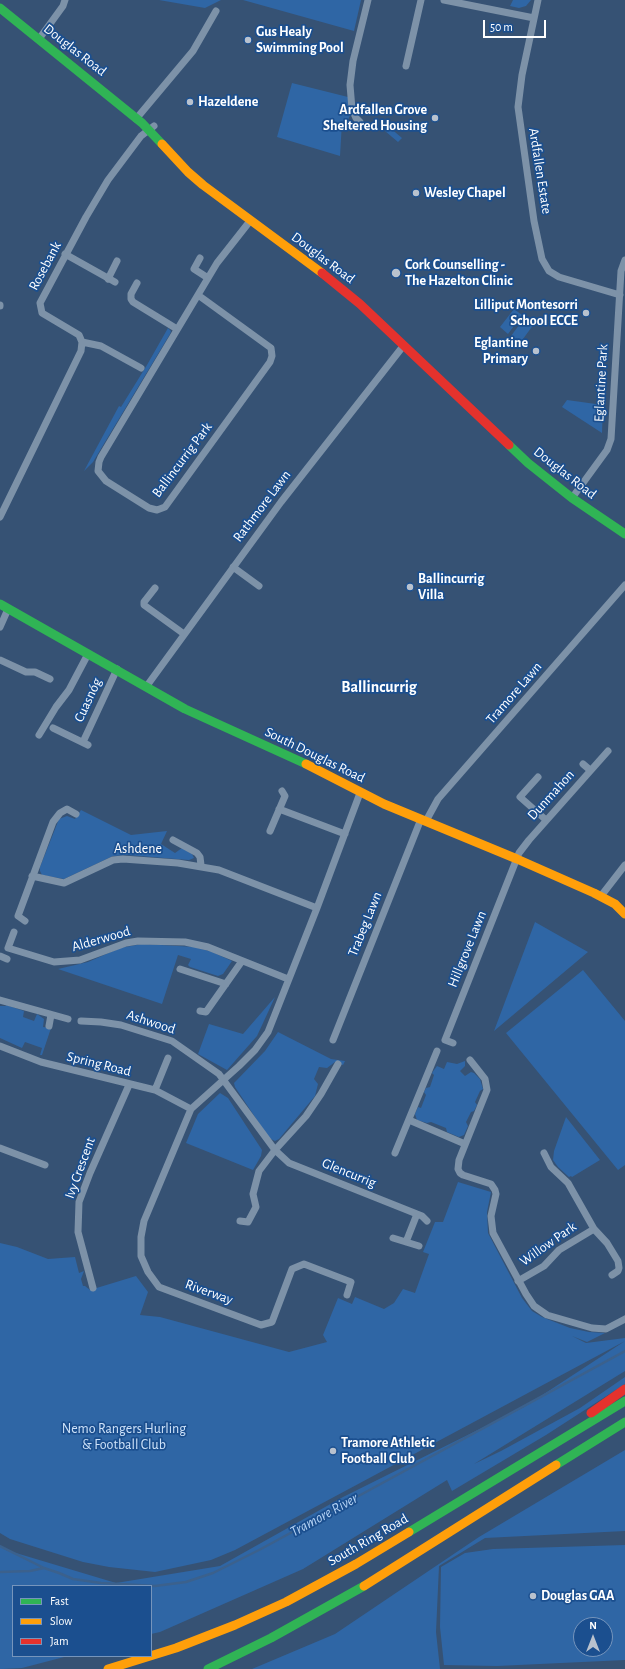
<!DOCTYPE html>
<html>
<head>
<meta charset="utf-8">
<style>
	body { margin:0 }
	#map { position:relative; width:625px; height:1669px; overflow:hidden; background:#365274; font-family:"Alegreya Sans",sans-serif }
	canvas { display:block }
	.legend { position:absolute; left:12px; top:1585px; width:140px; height:72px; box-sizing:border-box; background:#1b4f8f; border:1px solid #7695bc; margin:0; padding:5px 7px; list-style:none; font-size:12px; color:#fff }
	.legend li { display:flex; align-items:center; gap:8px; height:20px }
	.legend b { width:20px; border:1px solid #7695bc }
	.north { position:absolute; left:573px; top:1617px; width:40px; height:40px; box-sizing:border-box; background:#1b4f8f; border:1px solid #7695bc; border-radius:50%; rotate:0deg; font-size:11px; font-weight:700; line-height:16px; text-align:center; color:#fff }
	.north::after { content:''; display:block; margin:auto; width:14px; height:18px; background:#b9c2ce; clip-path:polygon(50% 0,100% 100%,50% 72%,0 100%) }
	.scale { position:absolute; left:483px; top:20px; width:63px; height:18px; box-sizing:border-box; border:2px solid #fff; border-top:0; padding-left:5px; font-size:12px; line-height:14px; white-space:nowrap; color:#fff; -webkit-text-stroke:3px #1b4f8f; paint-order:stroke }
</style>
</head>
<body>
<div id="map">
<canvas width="625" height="1669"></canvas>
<ul class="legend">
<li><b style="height:5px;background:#30b455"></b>Fast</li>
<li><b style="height:5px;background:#ff9f0a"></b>Slow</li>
<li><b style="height:5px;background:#e5322d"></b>Jam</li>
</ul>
<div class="north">N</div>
<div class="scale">50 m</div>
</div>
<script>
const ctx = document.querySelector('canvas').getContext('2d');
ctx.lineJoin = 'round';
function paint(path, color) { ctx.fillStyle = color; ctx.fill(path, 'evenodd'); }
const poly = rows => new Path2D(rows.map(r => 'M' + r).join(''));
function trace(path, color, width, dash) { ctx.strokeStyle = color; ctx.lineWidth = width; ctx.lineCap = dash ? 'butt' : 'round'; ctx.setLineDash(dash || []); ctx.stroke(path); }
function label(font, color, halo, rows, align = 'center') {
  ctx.font = font + ' "Alegreya Sans",sans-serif'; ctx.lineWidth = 3.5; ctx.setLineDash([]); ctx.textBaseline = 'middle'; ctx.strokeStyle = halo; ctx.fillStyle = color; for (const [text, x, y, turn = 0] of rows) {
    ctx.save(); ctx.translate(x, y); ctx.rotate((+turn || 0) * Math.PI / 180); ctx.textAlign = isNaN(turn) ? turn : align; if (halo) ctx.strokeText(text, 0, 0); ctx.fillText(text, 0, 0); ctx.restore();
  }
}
paint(poly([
	[159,0,221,0,205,8],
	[243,0,361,0,354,31],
	[513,0,531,0,526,6,519,8,510,6],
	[292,83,348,97,351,113,348,120,342,122,340,156,277,137],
	[389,127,402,138,398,142,385,131],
	[514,309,522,315,508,334,500,327],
	[525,317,534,324,520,343,511,336],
	[168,328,171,331,170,334,93,462,84,471,119,406,121,407,147,365],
	[567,400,603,405,602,433,562,407],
	[81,810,131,835,167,831,161,844,175,853,182,848,192,854,194,858,189,860,127,855,113,856,64,879,42,875,40,871,40,867,59,819,67,816,75,819],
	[535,922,588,952,494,1031],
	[142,944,195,947,212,952,232,961,223,974,218,976,190,967,188,965,191,959,178,955,162,1004,58,969,88,962,120,948],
	[583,970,625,1021,625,1165,618,1170,506,1033],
	[275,997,257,1036,227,1070,198,1054,209,1024,243,1034],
	[6,1005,24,1011,23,1017,34,1021,37,1014,44,1019,43,1027,51,1028,42,1055,40,1055,42,1048,25,1042,22,1048,0,1038,0,1006,6,1006],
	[278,1032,331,1059,345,1061,343,1065,335,1062,327,1068,319,1067,314,1079,318,1084,315,1096,279,1139,275,1141,269,1138,235,1087,234,1083,265,1051],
	[465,1061,465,1066,460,1071,465,1076,471,1072,474,1073,480,1079,483,1089,480,1091,475,1102,477,1105,474,1111,471,1112,466,1122,468,1126,464,1135,459,1137,447,1132,446,1128,431,1122,427,1123,417,1120,415,1114,418,1107,421,1108,426,1095,424,1092,426,1088,430,1087,434,1075,432,1073,434,1070,437,1066,444,1069,447,1062,457,1064],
	[220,1093,228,1098,262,1150,261,1156,253,1170,186,1143,198,1114],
	[566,1117,600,1160,572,1177,571,1176,569,1177,558,1167,553,1160,554,1151],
	[458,1182,491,1192,487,1212,488,1233,522,1298,532,1311,542,1317,570,1328,589,1332,605,1333,587,1342,572,1336,586,1343,625,1338,625,1371,474,1464,501,1451,580,1408,625,1377,625,1384,546,1435,452,1491,447,1480,303,1569,160,1632,151,1634,151,1586,13,1586,13,1656,68,1656,22,1668,0,1669,0,1546,6,1550,116,1583,220,1566,343,1497,524,1407,625,1341,235,1550,211,1560,155,1572,109,1567,83,1562,10,1539,0,1533,0,1243,17,1247,48,1259,75,1257,79,1273,84,1271,81,1279,83,1286,85,1286,90,1290,136,1276,148,1292,140,1315,160,1317,289,1352,327,1342,323,1335,338,1298,352,1304,355,1297,384,1309,394,1303,403,1289,415,1293,429,1254,423,1252,435,1222,443,1222],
	[625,1450,625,1531,485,1538,439,1566,436,1632,440,1669,252,1669,335,1634,479,1537],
	[625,1545,625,1660,497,1666,444,1665,440,1627,441,1567,465,1553,493,1549],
	[581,1625,605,1625,605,1649,581,1649]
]), '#2f66a5');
trace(poly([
	[0,1546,44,1568],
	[0,1572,30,1571,44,1568,59,1573,73,1579,101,1583,155,1586,186,1582,213,1573,261,1549,625,1351]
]), '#3b618d', 2.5);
trace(poly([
	[444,0,534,18],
	[538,0,522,75,518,107,534,221,542,259,549,271,559,277,620,295],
	[39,39,63,6,65,0],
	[406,66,421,0],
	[136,119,193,51,216,11],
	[360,122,356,118,352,109,350,85,353,61,368,0],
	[65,254,115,282],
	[200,258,194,269,208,278],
	[108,279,117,261],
	[137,283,131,294,131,299,133,302,177,329],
	[198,295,271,348,272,356,270,362,165,507,157,510,149,508,106,481,98,471,99,462,101,457,217,263,250,221],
	[0,305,0,306],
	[82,342,101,346,141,368],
	[572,498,607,450,611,439,621,271,625,260],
	[0,517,81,351,82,342,79,335,42,313,40,303,86,217,108,180,141,136,154,126],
	[233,567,259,586],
	[155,588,144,602,144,605,184,634],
	[0,627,8,609],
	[0,660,26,672,35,672,50,679],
	[146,687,281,502,404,345],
	[53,728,88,745],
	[39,735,56,707,69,690,88,654],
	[83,742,117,669],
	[583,764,590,770],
	[538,777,520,797,546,820],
	[279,809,345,834],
	[426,821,438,799,625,585],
	[270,831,285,796,282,791],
	[173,840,197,853,200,857,201,865],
	[32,876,64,883,113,860,123,859,178,863,219,870,317,908],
	[601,896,625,865],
	[25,921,18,916,53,822,60,813,67,809,76,814],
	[14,932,8,948,54,962,80,960,126,943,138,941,185,942,208,947,288,979],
	[0,956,7,959],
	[180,969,226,984],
	[0,1000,68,1019],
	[200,1011,206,1012,242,961],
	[81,1021,101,1022,121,1025,172,1041,219,1074,275,1150,289,1163,422,1216,427,1221],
	[49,1026,51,1015],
	[333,1040,421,819],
	[453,1043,445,1040,519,853,529,840,608,751],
	[0,1046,41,1062,155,1090,191,1109],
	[470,1060,485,1079,487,1090,459,1160,458,1169,460,1173,463,1175,491,1184,495,1190,496,1194,491,1216,493,1233,526,1294,534,1306,547,1315,592,1328,606,1329,625,1319],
	[155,1090,168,1058],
	[409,1120,465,1144],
	[0,1148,45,1165],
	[395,1153,437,1051],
	[544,1153,551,1167,568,1183,594,1229,607,1243,618,1261,619,1268,618,1271,612,1275],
	[240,1221,248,1222,256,1207,253,1194,259,1171,275,1150,306,1116,321,1094,338,1064],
	[393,1238,419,1246],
	[406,1242,417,1214],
	[518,1281,544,1266,559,1250,594,1229],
	[93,1288,78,1232,79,1202,90,1173,129,1085],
	[347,1295,351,1282,304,1264,292,1269,272,1322,261,1325,159,1287,148,1272,141,1256,141,1237,144,1221,191,1109,239,1066,255,1050,268,1032,317,908,360,793]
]), '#7d92a8', 7);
trace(poly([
	[0,8,142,123,162,144],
	[509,445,528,463,572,498,625,534],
	[0,604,185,709,306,764],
	[556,1465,625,1422],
	[409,1532,625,1401],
	[208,1669,271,1638,364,1586]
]), '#30b455', 9);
trace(poly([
	[162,144,188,172,203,185,322,273],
	[306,764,384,804,517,859,594,893,615,904,625,914],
	[364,1586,556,1465],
	[108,1669,176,1648,235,1625,286,1602,356,1564,409,1532]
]), '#ff9f0a', 9);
trace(poly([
	[322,273,360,304,509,445],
	[591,1413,625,1389]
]), '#e5322d', 9);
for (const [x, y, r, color] of [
	[248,40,4,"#b9c2ce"],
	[190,102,4,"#b9c2ce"],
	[435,118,4,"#b9c2ce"],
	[416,193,4,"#b9c2ce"],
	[396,273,5,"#b9c2ce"],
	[586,313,4,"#b9c2ce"],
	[536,351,4,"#b9c2ce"],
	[410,587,4,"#b9c2ce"],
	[333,1451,4,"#b9c2ce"],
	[533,1596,4,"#b9c2ce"]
]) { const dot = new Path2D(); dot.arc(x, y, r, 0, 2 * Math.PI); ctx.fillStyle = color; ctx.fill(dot); trace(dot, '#1b4f8f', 1.5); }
label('bold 14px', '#fff', '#1b4f8f', [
	["Gus Healy",256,32],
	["Swimming Pool",256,48],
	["Hazeldene",198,102],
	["Ardfallen Grove",427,110,"right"],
	["Sheltered Housing",427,126,"right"],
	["Wesley Chapel",424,193],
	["Cork Counselling -",405,265],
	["The Hazelton Clinic",405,281],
	["Lilliput Montesorri",578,305,"right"],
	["School ECCE",578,321,"right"],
	["Eglantine",528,343,"right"],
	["Primary",528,359,"right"],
	["Ballincurrig",418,579],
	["Villa",418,595],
	["Tramore Athletic",341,1443],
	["Football Club",341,1459],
	["Douglas GAA",541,1596]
], 'left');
label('14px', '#fff', '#1b4f8f', [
	["Douglas Road",75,50,38],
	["Ardfallen Estate",540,171,81],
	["Douglas Road",323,258,37],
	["Rosebank",45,266,-62],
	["Eglantine Park",601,383,-87],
	["Ballincurrig Park",182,460,-53],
	["Douglas Road",565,473,38],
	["Rathmore Lawn",262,506,-53],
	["Tramore Lawn",514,693,-49],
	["Cuasnóg",88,700,-65],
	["South Douglas Road",315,755,26],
	["Dunmahon",551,795,-48],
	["Ashdene",138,849],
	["Trabeg Lawn",365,924,-68],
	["Alderwood",101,939,-16],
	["Hillgrove Lawn",467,949,-68],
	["Ashwood",151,1022,18],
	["Spring Road",99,1064,14],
	["Ivy Crescent",80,1168,-70],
	["Glencurrig",349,1173,22],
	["Willow Park",548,1244,-35],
	["Riverway",209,1292,20],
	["South Ring Road",368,1540,-30]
]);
label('14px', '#cfe3fa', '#1b4f8f', [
	["Nemo Rangers Hurling",124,1429],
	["& Football Club",124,1445]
]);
label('italic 15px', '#b5d3f5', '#1b4f8f', [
	["Tramore River",324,1515,-29]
]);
label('bold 16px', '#fff', '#1b4f8f', [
	["Ballincurrig",379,687]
]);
</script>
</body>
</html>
